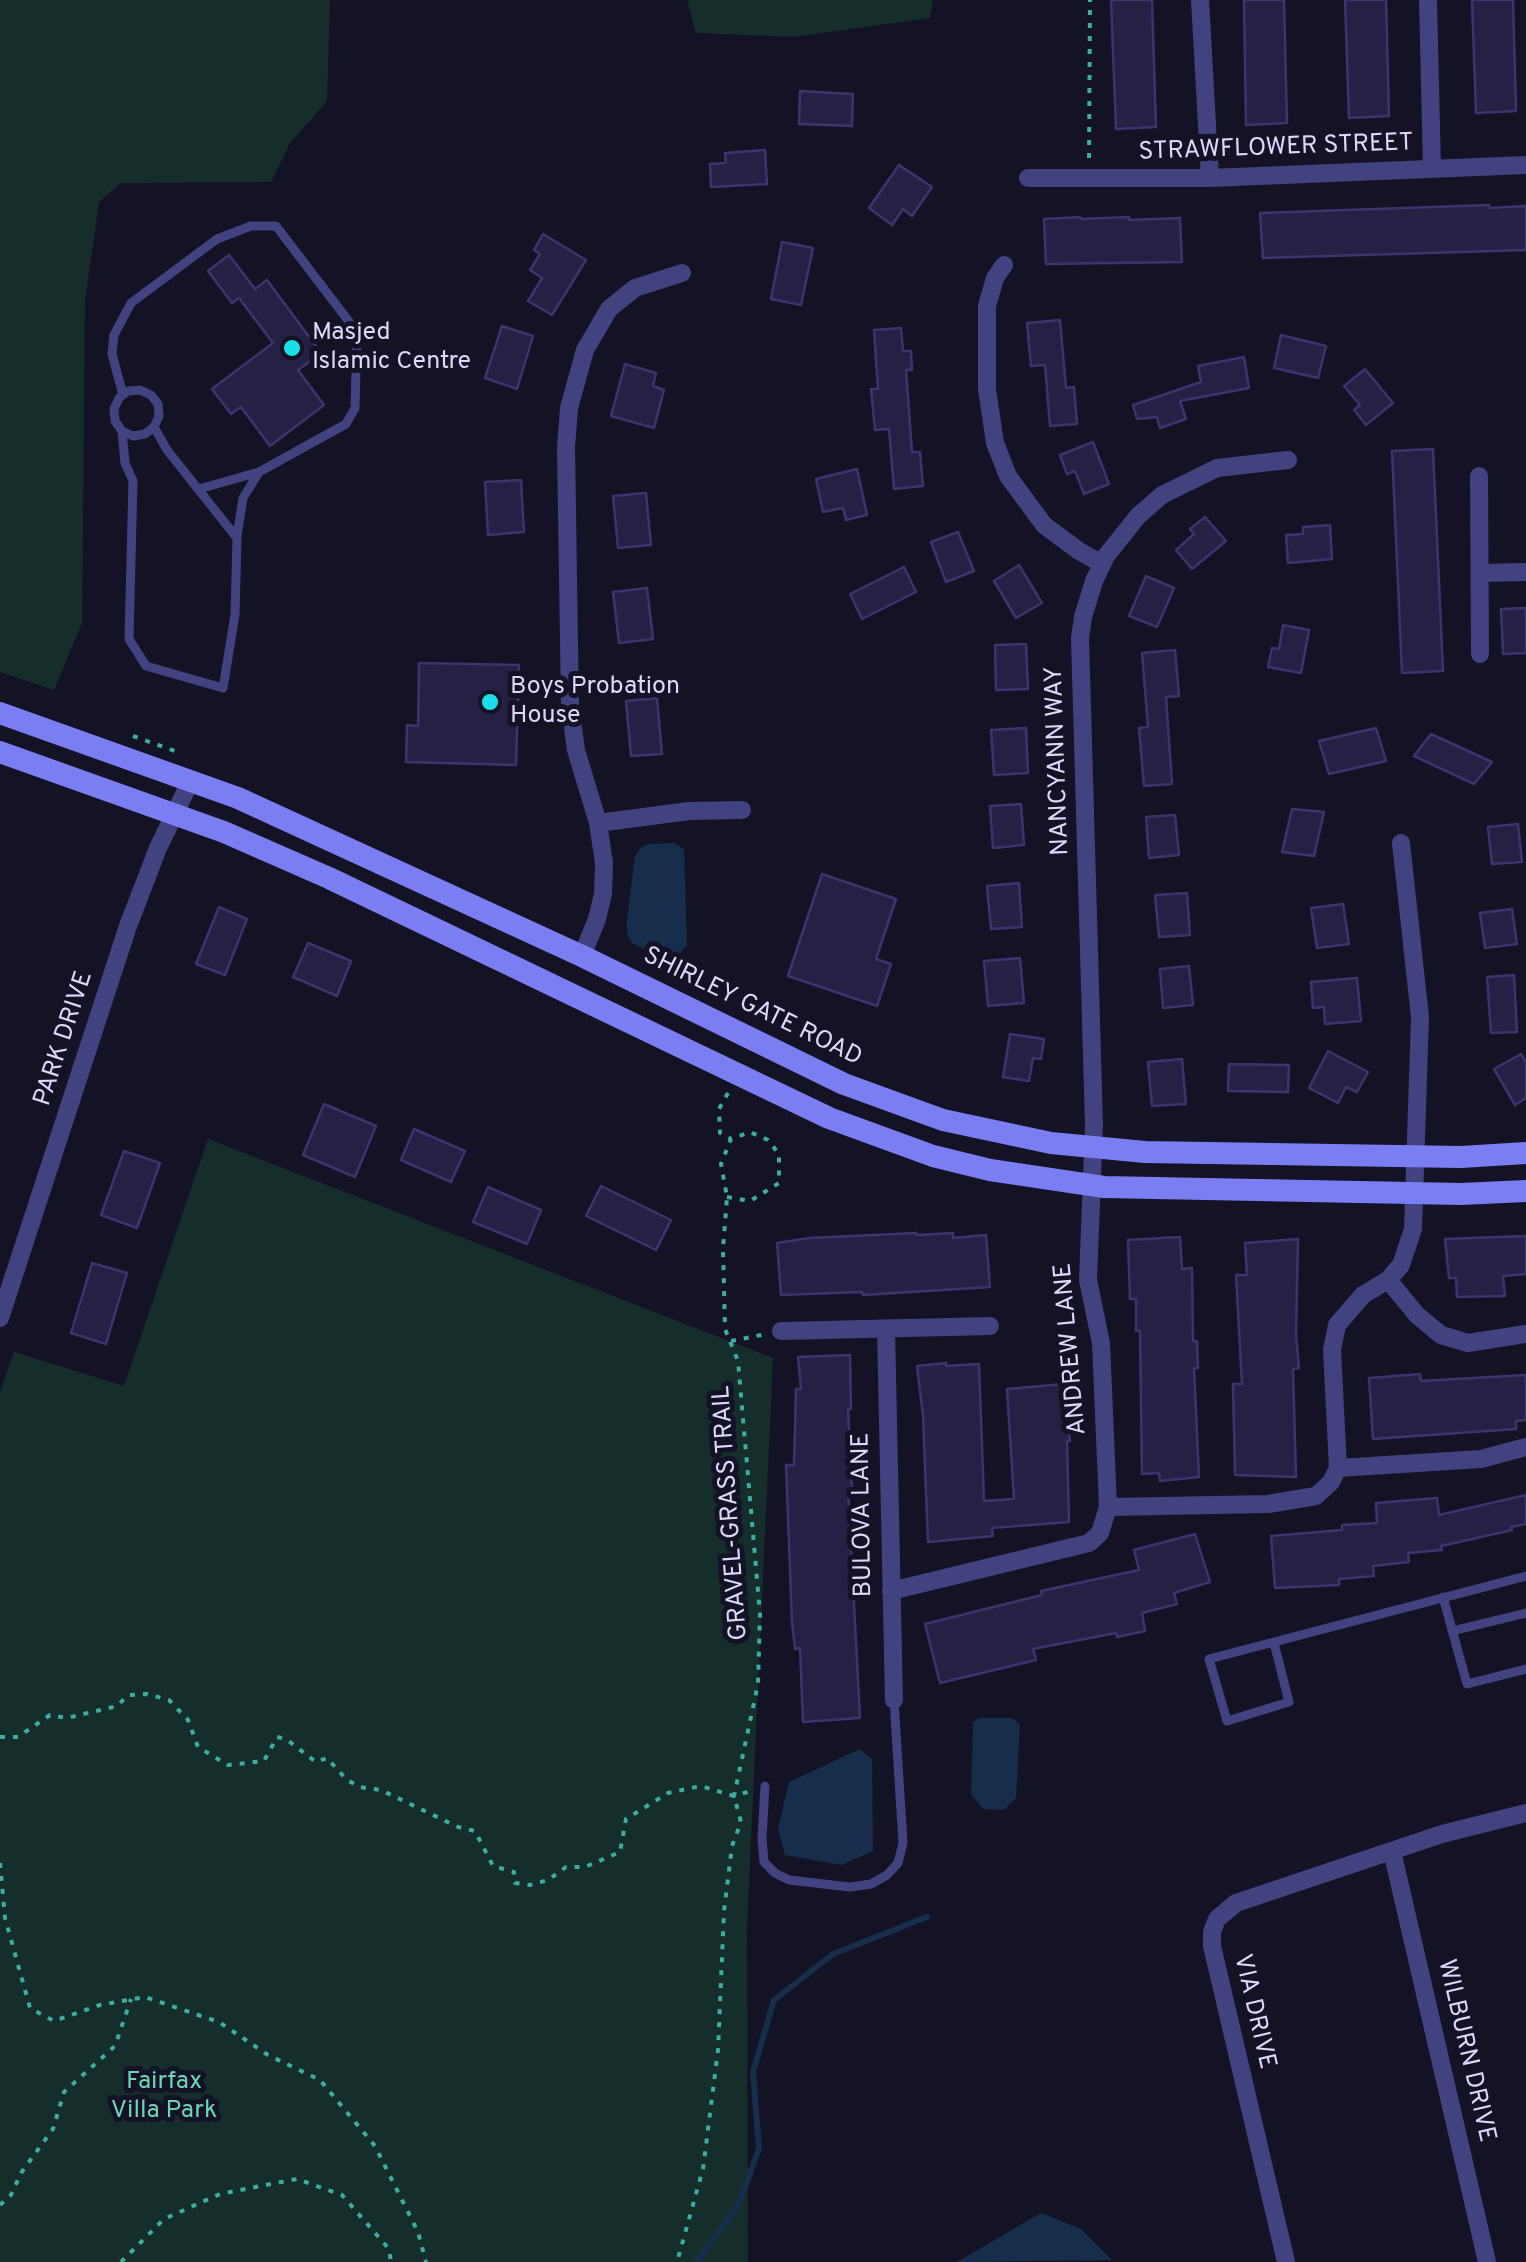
<!DOCTYPE html>
<html>
<head>
<meta charset="utf-8">
<style>
	body { margin:0 }
	canvas { display:block; background:#141225 }
</style>
</head>
<body>
<canvas width="1526" height="2262"></canvas>
<script>
const ctx = document.querySelector('canvas').getContext('2d');
ctx.lineJoin = 'round';
function paint(path, color) { ctx.fillStyle = color; ctx.fill(path, 'evenodd'); }
const poly = rows => new Path2D(rows.map(r => 'M' + r).join(''));
function trace(path, color, width, dash) { ctx.strokeStyle = color; ctx.lineWidth = width; ctx.lineCap = dash ? 'butt' : 'round'; ctx.setLineDash(dash || []); ctx.stroke(path); }
function label(font, color, halo, rows, align = 'center') {
  ctx.font = font + ' Overpass,sans-serif'; ctx.lineWidth = 10; ctx.setLineDash([]); ctx.textBaseline = 'middle'; ctx.strokeStyle = halo; ctx.fillStyle = color; for (const [text, x, y, turn = 0] of rows) {
    ctx.save(); ctx.translate(x, y); ctx.rotate((+turn || 0) * Math.PI / 180); ctx.textAlign = isNaN(turn) ? turn : align; if (halo) ctx.strokeText(text, 0, 0); ctx.fillText(text, 0, 0); ctx.restore();
  }
}
paint(poly([
	[0,0,330,0,327,101,290,143,271,182,121,183,99,202,85,300,82,623,54,690,0,672],
	[687,0,933,0,930,18,793,37,696,33],
	[208,1139,773,1358,747,1927,748,2262,0,2262,0,1392,14,1352,124,1386]
]), '#152e2c');
paint(poly([
	[674,843,684,849,687,946,675,958,665,959,632,943,627,933,627,919,635,856,640,848,649,844],
	[979,1718,1012,1718,1020,1725,1016,1798,1004,1810,983,1809,971,1794,973,1722],
	[860,1749,872,1759,873,1851,842,1865,785,1855,778,1829,789,1782],
	[1041,2213,1081,2229,1112,2260,957,2262]
]), '#162d4b');
trace(poly([
	[696,2262,738,2206,759,2149,753,2072,774,2000,833,1954,927,1917]
]), '#162d4b', 6);
const building = poly([
	[1111,0,1152,0,1156,127,1116,129,1111,0],
	[1244,0,1284,0,1287,123,1246,125,1244,0],
	[1345,0,1386,0,1389,116,1349,118,1345,0],
	[1472,0,1513,0,1516,111,1476,113,1472,0],
	[800,91,853,94,852,126,799,124,800,91],
	[765,150,767,184,711,187,710,164,726,163,725,153,765,150],
	[899,165,932,187,912,216,903,209,892,225,869,208,899,165],
	[1489,205,1489,208,1526,206,1526,250,1263,258,1260,213,1489,205],
	[1080,217,1081,219,1129,217,1129,220,1180,218,1182,262,1046,264,1044,219,1080,217],
	[543,234,586,260,552,315,528,301,542,278,530,270,540,254,534,250,543,234],
	[782,242,813,248,801,305,771,299,782,242],
	[229,255,255,289,267,280,321,353,298,370,324,405,270,446,241,407,231,414,212,389,273,343,239,298,232,303,208,271,229,255],
	[1060,320,1066,388,1074,387,1077,424,1050,426,1045,365,1031,366,1027,323,1060,320],
	[502,326,533,336,517,389,485,378,502,326],
	[901,328,903,351,911,351,912,370,906,370,912,452,920,452,923,486,894,489,889,429,875,430,871,389,878,389,874,330,901,328],
	[1281,335,1326,346,1318,378,1274,368,1281,335],
	[1244,357,1249,388,1180,401,1186,419,1160,428,1157,417,1137,419,1133,405,1201,382,1198,366,1244,357],
	[625,364,656,373,653,386,664,390,654,428,611,416,625,364],
	[1365,369,1393,403,1366,425,1354,410,1360,405,1344,386,1365,369],
	[1093,442,1109,484,1084,494,1075,471,1067,474,1060,455,1093,442],
	[1433,449,1443,671,1402,673,1392,451,1433,449],
	[857,469,867,515,846,520,843,508,823,512,816,479,857,469],
	[521,480,524,532,488,535,485,482,521,480],
	[646,493,651,545,618,548,613,496,646,493],
	[1205,517,1226,541,1192,569,1176,550,1194,534,1190,529,1205,517],
	[1330,525,1332,559,1288,563,1286,535,1303,534,1303,527,1330,525],
	[958,532,974,571,946,582,931,542,958,532],
	[1019,565,1042,603,1016,618,994,581,1019,565],
	[904,567,916,592,862,619,850,594,904,567],
	[1146,576,1174,588,1157,627,1129,616,1146,576],
	[647,588,653,639,619,643,613,592,647,588],
	[1526,608,1526,653,1503,654,1501,609,1526,608],
	[1283,625,1309,630,1301,673,1268,667,1272,648,1279,649,1283,625],
	[1026,644,1028,689,996,690,995,645,1026,644],
	[1175,650,1179,696,1166,697,1172,784,1144,786,1139,728,1148,727,1142,653,1175,650],
	[419,663,519,665,516,765,406,762,407,725,418,726,419,663],
	[657,698,662,754,631,756,626,701,657,698],
	[1026,728,1028,773,994,775,991,730,1026,728],
	[1376,728,1386,761,1329,774,1319,741,1376,728],
	[1431,734,1492,762,1474,784,1414,756,1431,734],
	[1021,804,1024,845,993,848,990,806,1021,804],
	[1292,809,1324,812,1314,856,1282,852,1292,809],
	[1175,815,1179,855,1149,858,1146,817,1175,815],
	[1518,824,1522,862,1492,864,1488,827,1518,824],
	[822,874,896,899,876,959,891,964,877,1006,788,976,822,874],
	[1019,883,1022,927,991,929,987,886,1019,883],
	[1187,893,1190,935,1159,937,1155,895,1187,893],
	[1343,904,1349,944,1317,948,1311,908,1343,904],
	[219,907,247,919,225,975,196,964,219,907],
	[1512,909,1517,944,1485,948,1480,913,1512,909],
	[308,943,351,961,337,996,293,977,308,943],
	[1020,958,1024,1003,988,1006,984,961,1020,958],
	[1189,966,1193,1005,1163,1008,1160,969,1189,966],
	[1514,975,1517,1032,1491,1033,1487,977,1514,975],
	[1357,978,1361,1021,1325,1024,1324,1007,1313,1008,1311,982,1357,978],
	[1010,1034,1044,1039,1041,1059,1033,1058,1029,1081,1003,1077,1010,1034],
	[1328,1051,1368,1072,1357,1092,1346,1087,1338,1103,1309,1088,1328,1051],
	[1521,1054,1526,1062,1526,1098,1515,1105,1494,1069,1521,1054],
	[1182,1059,1186,1104,1152,1106,1148,1062,1182,1059],
	[1229,1064,1289,1065,1288,1092,1228,1091,1229,1064],
	[324,1104,376,1126,355,1177,303,1155,324,1104],
	[414,1129,465,1151,451,1182,401,1160,414,1129],
	[124,1151,160,1163,137,1228,101,1215,124,1151],
	[601,1186,671,1220,656,1250,586,1216,601,1186],
	[488,1187,541,1210,527,1244,473,1222,488,1187],
	[916,1233,917,1235,953,1233,953,1238,986,1235,990,1287,863,1295,862,1292,781,1295,777,1243,810,1238,916,1233],
	[1526,1236,1526,1274,1503,1276,1505,1296,1457,1297,1456,1278,1449,1278,1445,1239,1526,1236],
	[1180,1237,1182,1269,1192,1268,1193,1341,1197,1341,1198,1368,1194,1368,1199,1477,1160,1481,1159,1473,1142,1474,1140,1331,1136,1331,1136,1299,1130,1299,1128,1240,1180,1237],
	[1298,1239,1296,1335,1299,1368,1293,1369,1296,1477,1235,1475,1233,1384,1242,1384,1236,1275,1247,1275,1245,1243,1298,1239],
	[92,1263,127,1273,106,1344,71,1333,92,1263],
	[850,1355,851,1409,848,1409,852,1489,848,1489,860,1718,803,1722,800,1648,795,1649,792,1622,786,1465,794,1465,796,1389,801,1389,798,1357,850,1355],
	[946,1363,946,1366,979,1364,984,1501,1014,1499,1007,1389,1064,1384,1070,1441,1067,1441,1069,1522,992,1528,993,1536,928,1542,923,1416,917,1366,946,1363],
	[1420,1374,1421,1381,1526,1375,1526,1420,1516,1421,1516,1429,1373,1439,1369,1378,1420,1374],
	[1526,1495,1526,1524,1511,1527,1512,1530,1441,1546,1442,1550,1408,1553,1409,1562,1373,1566,1374,1576,1339,1579,1339,1585,1275,1588,1271,1536,1342,1530,1342,1525,1377,1523,1376,1503,1437,1498,1439,1515,1526,1495],
	[1195,1534,1210,1582,1174,1593,1177,1604,1142,1613,1145,1631,1117,1637,1116,1633,1033,1649,1036,1660,940,1683,925,1624,1042,1595,1041,1591,1139,1570,1134,1550,1195,1534]
]);
paint(building, '#252044');
trace(building, '#3c346e', 2.5);
trace(poly([
	[1089,158,1090,0],
	[133,736,175,751],
	[728,1093,719,1109,720,1133,731,1139],
	[727,1197,750,1201,779,1183,779,1154,768,1140,750,1132,731,1139,721,1164,727,1197,723,1249,725,1329,738,1361,760,1614,758,1684,734,1796,751,1791],
	[731,1341,766,1334],
	[0,1737,18,1737,50,1715,67,1718,117,1706,128,1695,147,1694,169,1700,188,1720,198,1747,228,1765,264,1761,277,1737,286,1739,316,1762,327,1758,346,1779,359,1787,381,1790,458,1827,475,1831,493,1866,514,1872,515,1883,530,1885,548,1880,566,1867,585,1867,620,1852,626,1819,668,1793,701,1786,734,1796,741,1822,732,1846,724,1911,718,2050,703,2169,677,2262],
	[0,1863,5,1918,30,2008,54,2021,100,2005,145,1997,219,2022,268,2055,320,2080,375,2146,418,2232,426,2262],
	[0,2205,11,2195,21,2173,53,2129,64,2092,115,2046,131,1999],
	[121,2262,164,2219,220,2194,297,2179,342,2195,389,2249,391,2262]
]), '#3cada0', 4, [5, 8]);
trace(poly([
	[123,395,112,354,114,335,131,303,217,239,251,226,276,226,357,332,355,408,346,424,259,472,243,498,237,536],
	[122,431,125,463,133,481,129,639,146,666,223,688,235,615,237,538,167,450,154,427,159,416,158,404,151,395,140,390,128,391,119,398,114,409,115,421,122,431,133,436,145,434,154,427],
	[199,489,259,472],
	[1443,1597,1467,1684,1526,1669],
	[1452,1631,1526,1613],
	[1274,1643,1289,1702,1227,1721,1209,1659,1526,1576],
	[765,1786,762,1838,764,1862,775,1873,789,1880,850,1887,871,1884,887,1875,898,1863,903,1843,894,1700]
]), '#41427f', 9);
trace(poly([
	[1200,0,1210,178],
	[1428,0,1432,169],
	[1028,178,1210,178,1526,165],
	[1004,265,995,278,987,306,987,389,995,443,1008,476,1044,525,1079,551,1102,564],
	[1479,476,1480,654],
	[1480,573,1526,572],
	[598,823,689,811,742,810],
	[582,956,597,919,603,894,604,863,598,823,576,750,570,707,566,447,569,408,585,350,609,309,635,288,682,273],
	[1388,1280,1417,1315,1441,1335,1468,1343,1526,1334],
	[0,1318,128,926,158,848,191,780],
	[886,1329,894,1700],
	[781,1331,990,1326],
	[1338,1468,1481,1459,1526,1447],
	[1108,1507,1268,1504,1316,1496,1331,1482,1338,1468,1332,1350,1337,1325,1363,1295,1388,1280,1401,1265,1413,1229,1420,1017,1401,843],
	[891,1591,1089,1543,1100,1533,1108,1507,1101,1343,1088,1280,1094,1125,1080,638,1083,617,1094,581,1106,556,1138,516,1162,495,1217,468,1288,460],
	[1392,1851,1487,2262],
	[1286,2262,1212,1946,1212,1932,1217,1919,1236,1903,1442,1834,1526,1813]
]), '#41427f', 18);
trace(poly([
	[0,713,238,798,582,956,844,1084,943,1120,1051,1143,1145,1152,1461,1157,1526,1153],
	[0,752,224,832,329,878,829,1118,933,1156,990,1170,1104,1187,1461,1194,1526,1191]
]), '#7a7ef2', 22);
for (const [x, y, r, color] of [
	[292,348,10,"#19dfe8"],
	[490,702,10,"#19dfe8"]
]) { const dot = new Path2D(); dot.arc(x, y, r, 0, 2 * Math.PI); ctx.fillStyle = color; ctx.fill(dot); trace(dot, '#141225', 4); }
label('25px', '#dbd9fb', '#141225', [
	["STRAWFLOWER STREET",1276,149,-2],
	["NANCYANN WAY",1059,761,-92],
	["SHIRLEY GATE ROAD",752,1008,26],
	["PARK DRIVE",65,1039,-72],
	["ANDREW LANE",1072,1349,-95],
	["GRAVEL-GRASS TRAIL",732,1513,-94],
	["BULOVA LANE",864,1515,-91],
	["VIA DRIVE",1253,2012,77],
	["WILBURN DRIVE",1465,2051,77]
]);
label('25px', '#dbd9fb', '#141225', [
	["Masjed",312,334],
	["Islamic Centre",312,363],
	["Boys Probation",510,688],
	["House",510,717]
], 'left');
label('25px', '#6cd5b5', '#141225', [
	["Fairfax",164,2083],
	["Villa Park",164,2112]
]);
</script>
</body>
</html>
